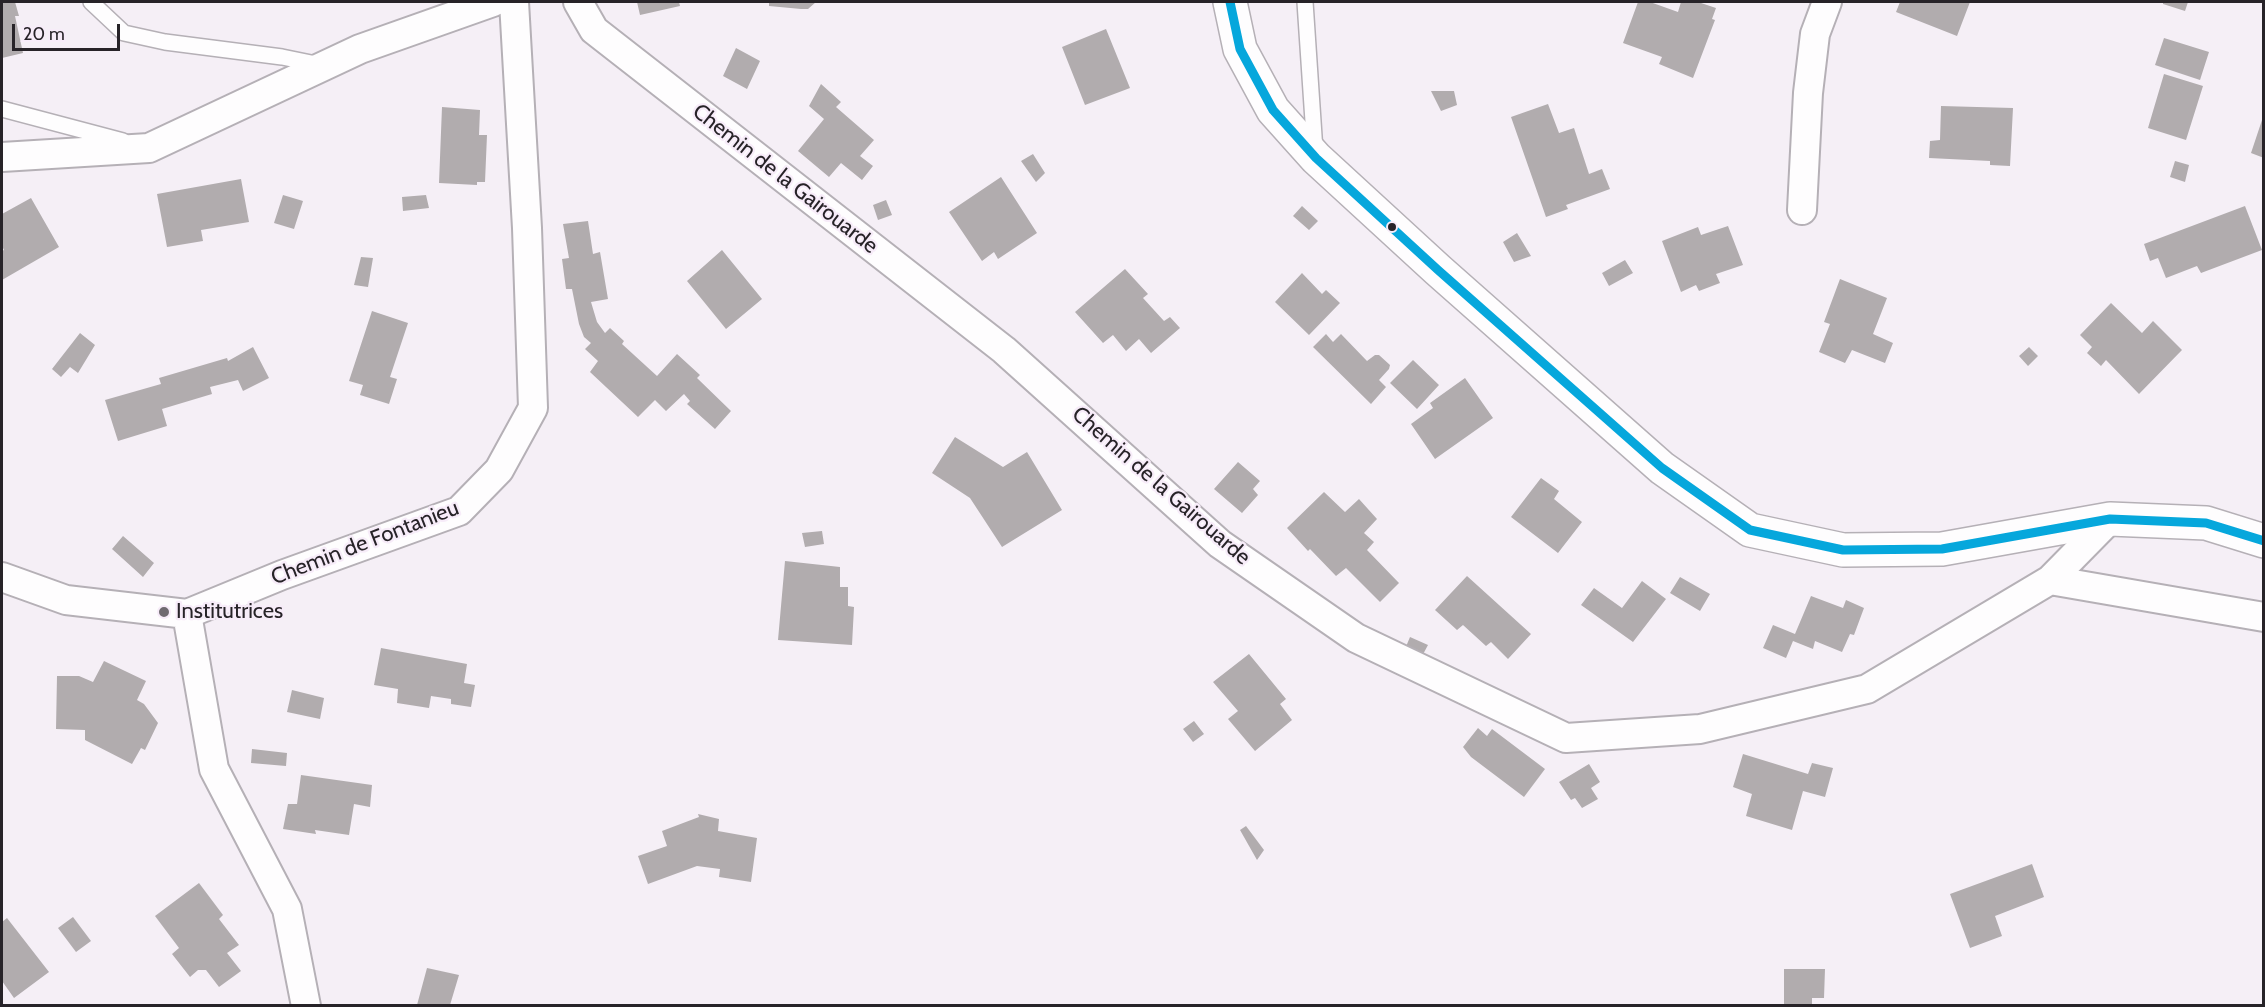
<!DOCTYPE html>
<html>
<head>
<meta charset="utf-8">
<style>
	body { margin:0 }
	#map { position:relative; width:2265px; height:1007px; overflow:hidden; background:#f5eff6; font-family:Cabin,sans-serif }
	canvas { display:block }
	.frame { position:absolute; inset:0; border:3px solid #272328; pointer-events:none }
	.scale { position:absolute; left:12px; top:24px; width:108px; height:27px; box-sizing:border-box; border:3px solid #272328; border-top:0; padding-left:8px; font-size:18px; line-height:21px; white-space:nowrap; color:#272328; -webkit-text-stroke:4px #f7ecf9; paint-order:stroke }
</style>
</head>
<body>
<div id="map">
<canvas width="2265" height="1007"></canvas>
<div class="frame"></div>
<div class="scale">20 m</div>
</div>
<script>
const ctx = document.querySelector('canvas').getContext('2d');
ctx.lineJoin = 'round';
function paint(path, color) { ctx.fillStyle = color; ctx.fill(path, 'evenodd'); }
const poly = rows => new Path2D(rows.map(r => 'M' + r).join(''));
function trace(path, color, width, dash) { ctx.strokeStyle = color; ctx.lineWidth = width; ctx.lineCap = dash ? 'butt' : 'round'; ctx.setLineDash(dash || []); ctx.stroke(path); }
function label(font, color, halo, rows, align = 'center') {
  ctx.font = font + ' Cabin,sans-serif'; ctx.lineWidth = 4.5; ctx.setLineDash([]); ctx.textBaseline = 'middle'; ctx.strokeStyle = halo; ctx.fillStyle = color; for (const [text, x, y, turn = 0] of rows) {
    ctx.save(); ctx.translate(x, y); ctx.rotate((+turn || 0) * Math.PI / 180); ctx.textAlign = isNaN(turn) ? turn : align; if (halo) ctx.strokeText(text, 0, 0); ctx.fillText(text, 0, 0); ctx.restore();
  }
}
paint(poly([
	[2,2,15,2,19,16,15,16,23,53,2,58],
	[637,2,679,2,680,6,640,15],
	[769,2,816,2,808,9,801,9,769,6],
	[1638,2,1650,2,1678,12,1681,2,1698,2,1716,8,1712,19,1715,20,1693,78,1659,64,1662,57,1623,43],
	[1900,2,1970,2,1957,36,1896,12],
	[2163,2,2188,2,2185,11,2163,4],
	[1106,29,1130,88,1085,105,1062,47],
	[2164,38,2209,52,2200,80,2155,65],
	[736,48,760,61,747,89,723,76],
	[2164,74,2203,86,2186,140,2148,128],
	[821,84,841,102,836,107,874,140,860,156,873,166,862,180,841,163,829,177,798,151,824,119,809,106],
	[1431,91,1454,91,1457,105,1441,111],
	[1548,104,1559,133,1574,128,1589,174,1602,169,1610,189,1566,205,1568,209,1546,217,1511,117],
	[1941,106,2013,108,2010,166,1990,165,1990,161,1929,158,1930,141,1940,140],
	[442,107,480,110,479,135,487,135,485,182,477,182,477,185,439,183],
	[2263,117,2264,117,2264,158,2251,153],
	[1033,154,1045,173,1036,182,1021,161],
	[2175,161,2189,165,2185,182,2170,177],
	[1001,177,1037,233,998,259,994,252,982,261,949,212],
	[241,179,249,222,201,230,203,241,167,247,157,194],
	[283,195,303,201,294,229,274,223],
	[426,195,429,208,403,211,402,197],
	[31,198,59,247,2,280,2,251,4,250,2,246,2,214],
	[886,200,892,215,878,220,873,205],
	[1302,206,1318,221,1309,230,1293,216],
	[2245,206,2262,250,2201,273,2197,266,2166,278,2158,258,2150,261,2144,244],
	[588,221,593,254,600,252,608,299,591,302,597,322,605,333,610,328,624,341,622,344,657,376,677,354,700,375,697,378,731,411,715,429,687,404,690,401,684,394,666,411,655,400,638,417,590,372,598,361,585,349,591,343,584,337,579,324,572,289,566,289,562,259,569,258,563,224],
	[1728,226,1743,265,1716,274,1720,283,1699,291,1696,285,1681,292,1662,241,1698,227,1701,235],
	[1517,233,1531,256,1514,262,1503,242],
	[722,250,762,299,726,329,687,281],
	[361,257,373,258,368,287,354,285],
	[1625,260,1633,273,1609,286,1602,273],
	[1125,269,1148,294,1143,298,1164,321,1170,317,1180,328,1151,353,1139,339,1126,351,1113,335,1103,343,1075,312],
	[1302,273,1322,294,1326,290,1340,303,1309,335,1275,302],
	[1840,279,1887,298,1873,334,1893,343,1885,363,1852,350,1845,363,1819,352,1830,324,1824,322],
	[2111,303,2142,333,2153,321,2182,350,2139,394,2106,360,2101,366,2087,353,2092,347,2080,335],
	[372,311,408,323,390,377,397,379,389,404,360,395,363,385,349,381],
	[80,333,95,345,78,373,70,367,61,377,52,369],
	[1326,334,1333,342,1341,334,1367,361,1375,355,1379,355,1390,365,1389,369,1379,380,1386,387,1371,404,1313,347],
	[253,347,269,378,243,391,238,380,210,387,212,394,162,409,167,426,118,441,105,400,161,384,159,378,227,358,228,361],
	[2029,347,2038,356,2028,366,2019,356],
	[1413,360,1439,385,1417,409,1390,383],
	[1465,378,1493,418,1435,459,1411,424,1433,408,1430,403],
	[955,437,1003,467,1027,452,1062,510,1002,547,970,498,932,473],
	[1238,462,1260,481,1253,489,1258,495,1242,513,1214,489],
	[1541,478,1559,491,1554,499,1582,522,1558,553,1511,517],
	[1324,492,1345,512,1359,499,1377,519,1364,533,1374,542,1367,550,1399,583,1380,602,1346,568,1336,576,1310,549,1308,551,1287,528],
	[822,531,824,544,805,547,802,533],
	[123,536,154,563,143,577,112,549],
	[785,561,840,567,840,587,848,587,848,606,854,607,852,645,778,640],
	[1467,576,1531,634,1508,659,1491,642,1486,646,1463,625,1457,630,1435,610],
	[1680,577,1710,594,1700,611,1670,593],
	[1642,581,1666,599,1633,642,1581,605,1594,588,1622,608],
	[1811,596,1843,608,1846,600,1864,608,1854,635,1850,634,1842,652,1815,641,1813,649,1793,641,1786,658,1763,648,1773,625,1795,634],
	[1410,637,1428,645,1421,658,1405,649],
	[381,648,467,664,464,683,475,685,471,707,451,704,451,699,431,696,429,708,397,703,398,689,374,685],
	[1249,654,1286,699,1280,704,1292,720,1255,751,1228,719,1238,711,1213,682],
	[104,661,146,681,137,700,144,704,158,723,145,750,141,748,132,764,85,740,85,730,56,729,57,676,79,676,93,682],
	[292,690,324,698,320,719,287,712],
	[1194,721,1204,734,1193,742,1183,729],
	[1478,728,1487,736,1492,729,1545,769,1524,797,1471,757,1463,747],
	[252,749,287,753,286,766,251,763],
	[1743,754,1808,774,1812,763,1833,768,1825,797,1803,791,1792,830,1746,816,1752,794,1733,787],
	[1589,764,1600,782,1591,788,1598,799,1582,808,1575,798,1571,800,1559,782],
	[301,775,372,785,370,807,354,804,349,835,315,830,316,834,283,829,288,804,297,804],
	[698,814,719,819,718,831,757,838,751,882,719,877,720,869,697,866,648,884,638,856,667,846,662,831,699,817],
	[1246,826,1264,850,1257,860,1240,830],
	[2032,864,2044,897,1995,916,2002,936,1970,948,1950,894],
	[199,883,223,915,219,919,239,945,227,953,241,971,219,987,206,970,198,970,190,977,172,954,179,948,155,916],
	[73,917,91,941,76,952,58,928],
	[7,918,49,972,14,998,2,981,2,922],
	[427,968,459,975,450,1005,417,1005],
	[1784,969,1825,969,1824,998,1812,998,1812,1005,1784,1005]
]), '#b1acae');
const lane = poly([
	[91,2,124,33,165,42,282,57,321,65],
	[1305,2,1315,151],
	[2,109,123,141]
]);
const street = poly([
	[578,2,594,30,1004,350,1220,544,1356,638,1566,738,1700,729,1867,689,2050,580,2110,519],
	[2,157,149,148,360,49,493,2],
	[1802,210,1808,93,1815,34,1827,2],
	[2,577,66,600,187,614,282,575,459,511,499,470,533,408,527,228,514,2],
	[2050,580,2264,617],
	[187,614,214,769,287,909,306,1006]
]);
const secondary = poly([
	[1230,2,1240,49,1273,110,1316,158,1438,270,1662,468,1750,530,1843,550,1942,549,2110,519,2206,523,2264,541]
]);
trace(lane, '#b5b0b6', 18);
trace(street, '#b5b0b6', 32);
trace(secondary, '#b5b0b6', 36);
trace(lane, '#fefdfe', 15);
trace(street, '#fefdfe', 28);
trace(secondary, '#fefdfe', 33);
trace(poly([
	[1230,2,1240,49,1273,110,1316,158,1438,270,1662,468,1750,530,1843,550,1942,549,2110,519,2206,523,2264,541]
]), '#06a7dc', 9);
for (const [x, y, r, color] of [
	[1392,227,5,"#272328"],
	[164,612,6,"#6f6a70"]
]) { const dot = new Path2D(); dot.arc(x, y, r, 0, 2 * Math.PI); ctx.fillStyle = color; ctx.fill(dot); trace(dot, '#f7ecf9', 2); }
label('22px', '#272328', '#f7ecf9', [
	["Chemin de la Gairouarde",785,179,38],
	["Chemin de la Gairouarde",1161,486,41],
	["Chemin de Fontanieu",365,543,-21]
]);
label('22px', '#272328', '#f7ecf9', [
	["Institutrices",176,612]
], 'left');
</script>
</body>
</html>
